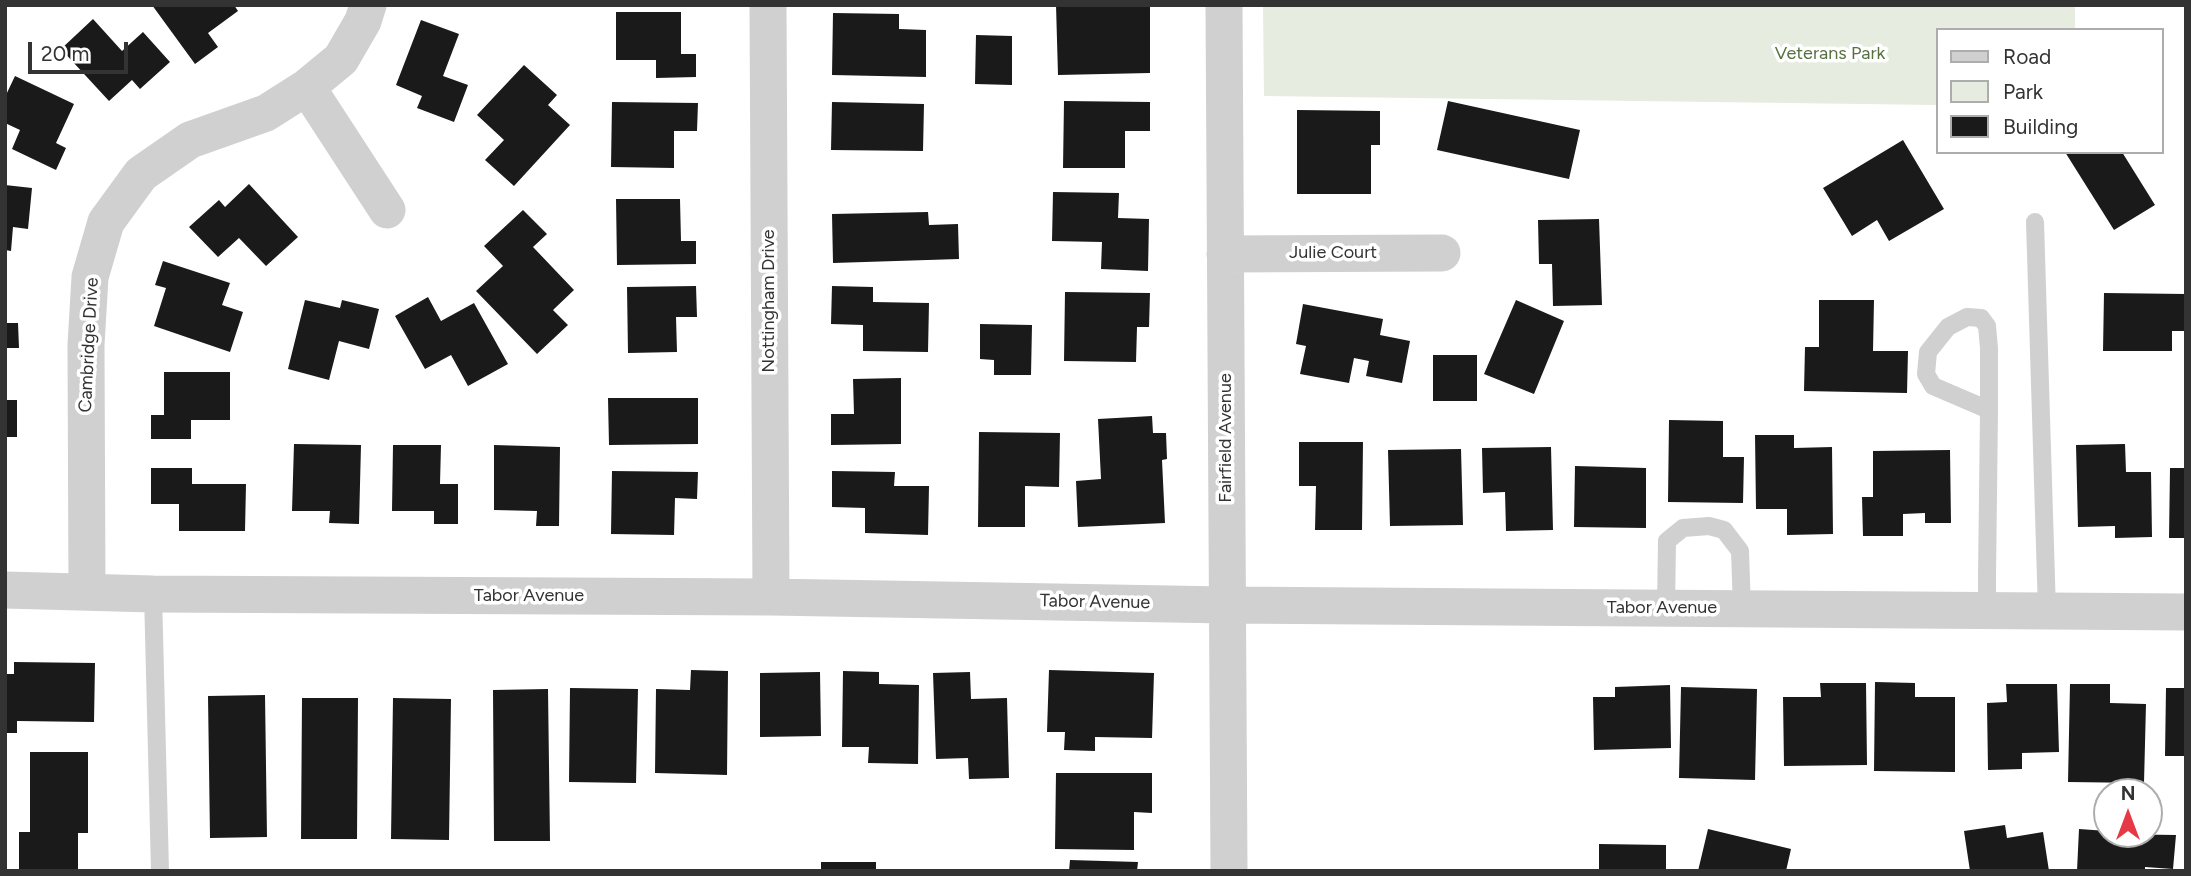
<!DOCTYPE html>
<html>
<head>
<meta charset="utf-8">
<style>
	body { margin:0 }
	#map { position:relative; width:2191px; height:876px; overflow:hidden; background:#fff; font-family:Figtree,sans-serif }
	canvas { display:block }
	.frame { position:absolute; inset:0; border:7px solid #333; pointer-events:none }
	.legend { position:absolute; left:1936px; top:28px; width:228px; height:126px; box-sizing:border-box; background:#fff; border:2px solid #adadad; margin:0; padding:9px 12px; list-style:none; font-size:21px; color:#333 }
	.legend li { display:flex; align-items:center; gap:14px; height:35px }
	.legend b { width:35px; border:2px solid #adadad }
	.north { position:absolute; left:2093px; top:778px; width:70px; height:70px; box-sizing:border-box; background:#fff; border:2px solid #adadad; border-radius:50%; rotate:0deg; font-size:19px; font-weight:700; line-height:28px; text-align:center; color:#333 }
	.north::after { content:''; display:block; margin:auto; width:24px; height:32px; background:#e63946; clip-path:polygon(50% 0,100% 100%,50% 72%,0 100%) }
	.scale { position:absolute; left:28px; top:42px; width:100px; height:32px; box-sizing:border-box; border:4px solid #333; border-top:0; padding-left:9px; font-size:21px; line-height:24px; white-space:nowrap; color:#333; -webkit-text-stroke:5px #fff; paint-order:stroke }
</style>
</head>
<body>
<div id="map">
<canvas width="2191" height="876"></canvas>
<div class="frame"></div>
<ul class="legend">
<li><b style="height:9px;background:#d0d0d0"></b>Road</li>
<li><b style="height:19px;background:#e6ecdf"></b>Park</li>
<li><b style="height:19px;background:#1a1a1a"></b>Building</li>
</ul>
<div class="north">N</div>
<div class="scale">20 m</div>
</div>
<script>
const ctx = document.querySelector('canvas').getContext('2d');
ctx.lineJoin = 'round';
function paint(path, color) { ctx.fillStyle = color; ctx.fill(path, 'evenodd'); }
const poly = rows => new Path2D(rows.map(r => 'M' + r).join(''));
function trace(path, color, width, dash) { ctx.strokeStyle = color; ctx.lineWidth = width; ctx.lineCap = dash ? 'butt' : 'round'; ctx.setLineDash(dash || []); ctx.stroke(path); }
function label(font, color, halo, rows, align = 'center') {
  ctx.font = font + ' Figtree,sans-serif'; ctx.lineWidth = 7; ctx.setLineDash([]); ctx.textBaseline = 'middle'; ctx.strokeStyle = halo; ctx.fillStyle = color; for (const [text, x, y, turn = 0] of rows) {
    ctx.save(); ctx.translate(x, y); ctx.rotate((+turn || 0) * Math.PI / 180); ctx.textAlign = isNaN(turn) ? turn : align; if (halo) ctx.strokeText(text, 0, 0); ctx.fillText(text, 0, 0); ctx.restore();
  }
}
paint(poly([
	[1263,5,2075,5,2075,30,1937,30,1937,105,1264,96]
]), '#e6ecdf');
paint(poly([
	[152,5,234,5,238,11,208,33,218,47,195,64],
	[1056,5,1150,5,1150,73,1058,75],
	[616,12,681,12,681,54,696,54,696,77,656,78,656,60,616,60],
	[833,13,899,14,899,29,926,30,926,77,832,75],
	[93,19,122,51,143,32,170,62,140,89,132,80,109,101,61,49],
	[421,20,459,34,443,76,468,85,454,122,417,108,422,96,396,85],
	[976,35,1012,36,1012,85,975,84],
	[524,65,557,95,548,105,570,125,514,186,485,160,504,140,477,115],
	[15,76,74,104,56,143,66,148,56,170,12,149,20,130,5,123,5,97],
	[1064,101,1150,102,1150,131,1125,131,1125,168,1063,168],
	[1448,101,1580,130,1569,179,1437,150],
	[612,102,698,103,697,131,674,131,674,168,611,167],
	[832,102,924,104,923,151,831,150],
	[1297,110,1380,111,1380,145,1371,145,1371,194,1297,194],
	[1903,140,1944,209,1889,241,1877,220,1852,236,1823,188],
	[2065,152,2122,152,2155,205,2114,230],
	[249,184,298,237,266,266,239,238,218,257,189,227,219,200,225,207],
	[5,185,32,188,28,229,13,227,11,251,5,250],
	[1053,192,1119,193,1118,218,1149,219,1148,271,1101,269,1102,242,1052,241],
	[616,199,680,199,681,241,696,241,696,264,617,265],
	[523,210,547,234,533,247,574,290,553,310,568,325,537,354,476,291,503,266,484,246],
	[928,212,929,225,958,224,959,259,833,263,832,214],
	[1599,219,1602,305,1553,306,1552,264,1539,264,1538,220],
	[163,261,230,283,222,305,243,312,230,352,154,326,166,288,155,285],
	[696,286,697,317,676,317,677,352,628,353,627,287],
	[832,286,873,287,873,302,929,303,928,352,863,351,863,325,831,324],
	[1065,292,1150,293,1149,327,1137,327,1136,362,1064,361],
	[2104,293,2186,294,2186,331,2172,331,2172,351,2103,351],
	[428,297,441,321,474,303,508,364,468,386,451,355,425,369,395,316],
	[305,300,340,308,342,300,379,309,369,349,339,341,329,380,288,369],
	[1516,300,1564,321,1534,394,1484,374],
	[1819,300,1874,300,1873,351,1908,351,1907,393,1804,391,1805,347,1819,347],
	[1303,304,1383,319,1380,335,1410,341,1402,383,1366,376,1369,361,1354,358,1349,383,1300,374,1306,346,1296,344],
	[5,323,18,323,19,348,5,348],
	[980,324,1032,325,1031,375,994,375,994,360,980,359],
	[1433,355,1477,355,1477,401,1433,401],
	[164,372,230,372,230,420,191,420,191,439,151,439,151,415,164,415],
	[901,378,901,444,831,445,831,414,854,414,853,379],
	[608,398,698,398,698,444,609,445],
	[5,400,17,400,17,437,5,437],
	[1152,416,1153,433,1166,433,1167,459,1162,460,1165,523,1078,527,1076,481,1101,479,1098,419],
	[1669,420,1723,421,1723,457,1744,457,1743,503,1668,502],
	[979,432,1060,433,1059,487,1025,486,1025,527,978,527],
	[1755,435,1794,435,1794,448,1832,447,1833,534,1787,535,1787,509,1756,509],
	[1299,442,1363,442,1362,530,1315,530,1316,486,1299,486],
	[294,444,361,445,359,524,329,523,330,511,292,511],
	[2125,444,2126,472,2151,472,2152,537,2115,538,2115,526,2078,527,2076,445],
	[393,445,441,445,440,484,458,484,458,524,434,524,434,511,392,511],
	[494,445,560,447,559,526,536,526,537,511,494,510],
	[1551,447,1553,530,1506,531,1505,492,1483,493,1482,448],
	[1461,449,1463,525,1390,526,1388,450],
	[1950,450,1951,523,1925,523,1925,513,1903,514,1903,536,1863,536,1862,497,1873,497,1873,451],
	[1575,466,1646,468,1646,528,1574,527],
	[151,468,192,468,192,484,246,484,245,531,179,531,179,504,151,504],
	[2170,468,2186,468,2186,538,2169,538],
	[612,471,698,472,697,499,675,498,674,535,611,534],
	[832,471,895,472,894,486,929,486,928,535,865,533,865,508,832,507],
	[14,662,95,663,94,722,17,721,17,733,5,733,5,674,14,674],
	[691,670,728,671,727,775,655,773,656,689,690,690],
	[1049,670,1154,673,1152,738,1095,737,1095,751,1064,750,1065,732,1047,732],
	[843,671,879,672,879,684,919,685,918,764,868,763,869,747,842,747],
	[820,672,821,736,760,737,760,673],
	[970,672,971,699,1007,698,1009,778,969,779,968,758,936,759,933,673],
	[1875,682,1915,683,1915,697,1955,697,1955,772,1874,771],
	[1820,683,1866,683,1867,765,1784,766,1783,697,1821,697],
	[2006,684,2057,684,2059,752,2022,753,2022,769,1988,770,1987,703,2007,702],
	[2070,684,2110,684,2110,703,2146,704,2144,783,2068,782],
	[1670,685,1671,748,1594,750,1593,697,1615,697,1615,687],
	[1681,687,1757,689,1755,780,1679,778],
	[570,688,638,689,636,783,569,782],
	[2166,688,2186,688,2186,756,2165,756],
	[548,689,550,841,494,841,493,690],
	[265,695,267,837,210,838,208,696],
	[302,698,358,698,357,839,301,839],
	[393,698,451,699,449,840,391,839],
	[30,752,88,752,88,833,78,833,78,871,19,871,19,832,30,832],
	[1056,773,1152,773,1152,813,1134,812,1134,850,1055,849],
	[2005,825,2007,838,2043,832,2049,871,1970,871,1964,831],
	[1708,829,1791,849,1786,871,1698,871],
	[2079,829,2107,831,2107,834,2176,835,2173,869,2145,867,2145,871,2077,871],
	[1599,844,1666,845,1666,871,1599,871],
	[1070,860,1138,862,1137,871,1069,871],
	[821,862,876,862,876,871,821,871]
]), '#1a1a1a');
trace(poly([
	[2035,222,2047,611],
	[153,594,160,871],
	[1666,608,1667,541,1683,528,1709,526,1724,530,1740,551,1742,609],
	[1987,610,1987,578,1989,410,1989,348,1987,326,1981,318,1967,317,1948,327,1928,352,1926,374,1933,386,1989,410]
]), '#d0d0d0', 18);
trace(poly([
	[768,5,771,597],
	[1224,5,1229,871],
	[307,87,387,210],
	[1225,254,1442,253],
	[5,590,153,594,771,597,1227,605,2186,612],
	[87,592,86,345,90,277,106,222,141,174,190,140,266,113,307,87,341,59,363,21,368,5]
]), '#d0d0d0', 37);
label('18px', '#56703f', '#fff', [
	["Veterans Park",1830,54]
]);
label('18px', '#333', '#fff', [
	["Julie Court",1333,253],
	["Nottingham Drive",769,301,-90],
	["Cambridge Drive",89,345,-87],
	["Fairfield Avenue",1226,438,-90],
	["Tabor Avenue",529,596],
	["Tabor Avenue",1095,602,1],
	["Tabor Avenue",1662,608]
]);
</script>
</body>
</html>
